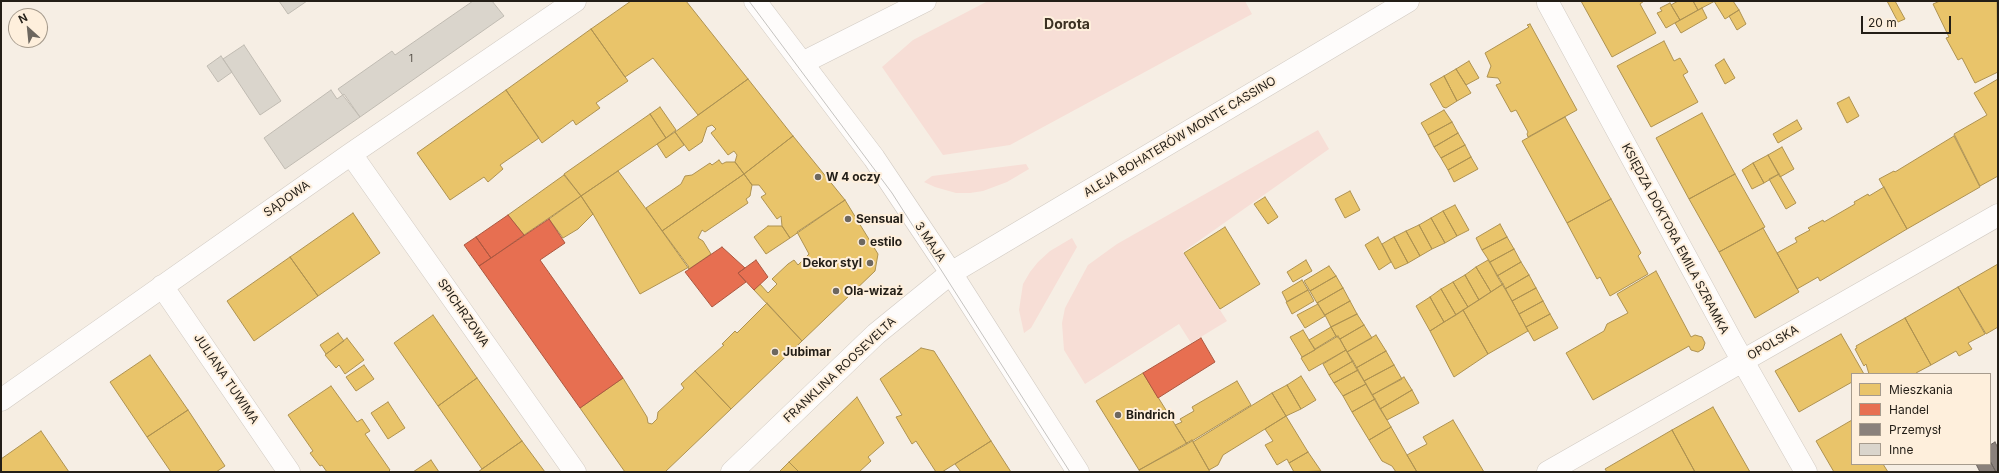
<!DOCTYPE html>
<html>
<head>
<meta charset="utf-8">
<style>
	body { margin:0 }
	#map { position:relative; width:1999px; height:473px; overflow:hidden; background:#f6eee4; font-family:Inter,sans-serif }
	canvas { display:block }
	.frame { position:absolute; inset:0; border:2px solid #231e17; pointer-events:none }
	.legend { position:absolute; left:1851px; top:373px; width:140px; height:92px; box-sizing:border-box; background:#feefdc; border:1px solid #a69b8d; margin:0; padding:5px 7px; list-style:none; font-size:12px; color:#231e17 }
	.legend li { display:flex; align-items:center; gap:8px; height:20px }
	.legend b { width:20px; border:1px solid #a69b8d }
	.north { position:absolute; left:8px; top:8px; width:40px; height:40px; box-sizing:border-box; background:#feefdc; border:1px solid #a69b8d; border-radius:50%; rotate:333deg; font-size:11px; font-weight:700; line-height:16px; text-align:center; color:#231e17 }
	.north::after { content:''; display:block; margin:auto; width:14px; height:18px; background:#6d675f; clip-path:polygon(50% 0,100% 100%,50% 72%,0 100%) }
	.scale { position:absolute; left:1861px; top:16px; width:90px; height:18px; box-sizing:border-box; border:2px solid #231e17; border-top:0; padding-left:5px; font-size:12px; line-height:14px; white-space:nowrap; color:#231e17; -webkit-text-stroke:3px #feefdc; paint-order:stroke }
</style>
</head>
<body>
<div id="map">
<canvas width="1999" height="473"></canvas>
<div class="frame"></div>
<ul class="legend">
<li><b style="height:11px;background:#e9c46a"></b>Mieszkania</li>
<li><b style="height:11px;background:#e76f51"></b>Handel</li>
<li><b style="height:11px;background:#8a817c"></b>Przemysł</li>
<li><b style="height:11px;background:#dad5cc"></b>Inne</li>
</ul>
<div class="north">N</div>
<div class="scale">20 m</div>
</div>
<script>
const ctx = document.querySelector('canvas').getContext('2d');
ctx.lineJoin = 'round';
function paint(path, color) { ctx.fillStyle = color; ctx.fill(path, 'evenodd'); }
const poly = rows => new Path2D(rows.map(r => 'M' + r).join(''));
function trace(path, color, width, dash) { ctx.strokeStyle = color; ctx.lineWidth = width; ctx.lineCap = dash ? 'butt' : 'round'; ctx.setLineDash(dash || []); ctx.stroke(path); }
function label(font, color, halo, rows, align = 'center') {
  ctx.font = font + ' Inter,sans-serif'; ctx.lineWidth = 4; ctx.setLineDash([]); ctx.textBaseline = 'middle'; ctx.strokeStyle = halo; ctx.fillStyle = color; for (const [text, x, y, turn = 0] of rows) {
    ctx.save(); ctx.translate(x, y); ctx.rotate((+turn || 0) * Math.PI / 180); ctx.textAlign = isNaN(turn) ? turn : align; if (halo) ctx.strokeText(text, 0, 0); ctx.fillText(text, 0, 0); ctx.restore();
  }
}
paint(poly([
	[988,1,1245,1,1252,14,1010,145,943,155,882,67,913,40],
	[1318,130,1329,149,1183,252,1227,321,1191,343,1179,324,1085,384,1064,350,1062,323,1065,308,1088,265,1117,244],
	[1026,164,1029,169,1007,182,983,191,970,193,956,193,935,187,924,182,932,176],
	[1072,238,1077,247,1031,328,1024,333,1019,310,1023,284,1030,272,1038,262,1050,251]
]), '#f7ded6');
const homes = poly([
	[631,1,686,1,748,79,698,115,653,58,625,77,591,29,631,1],
	[1581,1,1644,1,1640,4,1656,33,1612,57,1581,1],
	[1678,1,1693,1,1698,10,1680,20,1671,5,1678,1],
	[1693,1,1715,1,1698,10,1693,1],
	[1714,1,1733,1,1739,10,1725,19,1714,1],
	[1887,1,1895,1,1905,19,1898,22,1887,1],
	[1940,1,1997,1,1998,72,1975,83,1962,58,1958,60,1946,38,1949,37,1933,4,1940,1],
	[1670,3,1680,20,1666,28,1657,13,1662,11,1660,8,1670,3],
	[1702,8,1707,18,1681,33,1675,23,1702,8],
	[1739,10,1746,24,1737,30,1729,16,1739,10],
	[1530,24,1577,110,1528,137,1527,134,1528,132,1516,110,1511,112,1496,85,1501,83,1498,78,1487,77,1491,66,1485,53,1529,27,1527,25,1530,24],
	[591,29,628,81,596,103,600,108,576,125,573,120,542,143,506,90,591,29],
	[1664,41,1674,61,1680,58,1688,72,1683,75,1698,102,1651,127,1617,66,1664,41],
	[1724,59,1735,78,1725,84,1715,65,1724,59],
	[1469,61,1479,78,1466,85,1456,69,1469,61],
	[1456,69,1471,93,1457,101,1444,76,1456,69],
	[1444,76,1457,101,1446,108,1443,107,1430,84,1444,76],
	[748,79,793,136,744,174,735,162,737,155,734,151,728,155,711,133,716,129,712,125,707,127,702,142,689,151,675,132,748,79],
	[1998,79,1998,176,1980,186,1954,134,1987,115,1974,93,1998,79],
	[506,90,539,138,500,165,503,169,488,182,484,177,450,200,417,153,506,90],
	[1849,97,1859,116,1847,123,1837,103,1849,97],
	[660,107,676,130,666,138,650,114,660,107],
	[1444,110,1452,122,1428,135,1421,123,1444,110],
	[1702,113,1735,174,1689,199,1656,138,1702,113],
	[650,114,666,138,581,196,564,174,650,114],
	[1565,117,1611,199,1567,223,1522,141,1565,117],
	[1797,120,1802,129,1778,143,1773,134,1797,120],
	[1452,122,1458,133,1434,147,1428,135,1452,122],
	[675,132,684,145,666,158,657,144,675,132],
	[1458,133,1465,145,1441,158,1434,147,1458,133],
	[793,136,845,200,790,238,782,226,781,216,777,219,761,197,766,194,759,185,752,185,744,174,793,136],
	[1954,136,1980,187,1907,229,1879,179,1894,171,1895,172,1954,136],
	[1465,145,1471,157,1448,170,1441,158,1465,145],
	[1782,147,1794,169,1780,177,1768,155,1782,147],
	[1768,155,1779,174,1764,183,1753,163,1768,155],
	[1471,157,1478,169,1454,182,1448,170,1471,157],
	[719,160,722,164,726,162,735,162,744,174,662,231,646,208,681,184,685,176,692,175,710,163,712,165,719,160],
	[1753,163,1764,183,1752,189,1742,170,1753,163],
	[618,171,689,267,640,294,593,214,581,196,618,171],
	[744,174,752,185,750,196,746,199,748,203,705,232,702,230,698,238,703,241,711,254,689,269,662,231,744,174],
	[1735,174,1765,227,1719,252,1689,199,1735,174],
	[1779,174,1796,203,1786,209,1769,179,1779,174],
	[564,175,581,196,524,235,508,215,564,175],
	[1884,187,1907,229,1820,281,1818,277,1797,289,1777,253,1797,242,1795,238,1810,230,1808,228,1823,220,1824,222,1855,204,1854,202,1868,194,1869,196,1884,187],
	[1350,191,1360,210,1345,218,1335,199,1350,191],
	[581,196,593,214,578,229,563,238,549,219,581,196],
	[1265,197,1278,217,1268,224,1254,204,1265,197],
	[1611,199,1641,253,1638,256,1648,274,1610,296,1600,277,1597,279,1567,223,1611,199],
	[845,200,878,254,875,271,802,341,754,290,760,284,768,293,777,284,772,279,788,264,794,260,798,265,809,254,797,232,845,200],
	[1455,205,1469,230,1457,236,1443,211,1455,205],
	[1443,211,1457,236,1445,243,1431,218,1443,211],
	[353,213,380,253,318,296,290,257,353,213],
	[1431,218,1445,243,1432,249,1419,225,1431,218],
	[1500,224,1507,237,1482,250,1476,238,1500,224],
	[1419,225,1432,249,1420,256,1406,231,1419,225],
	[768,226,782,226,790,238,766,254,754,237,768,226],
	[1225,227,1260,284,1220,309,1184,253,1225,227],
	[1763,228,1799,292,1755,318,1719,252,1763,228],
	[1406,231,1420,256,1408,263,1394,237,1406,231],
	[1378,237,1391,262,1379,270,1365,245,1378,237],
	[1394,237,1408,263,1395,269,1382,244,1394,237],
	[1507,237,1514,249,1490,262,1482,250,1507,237],
	[1514,249,1521,262,1497,276,1490,262,1514,249],
	[290,257,318,296,254,341,227,301,290,257],
	[1306,260,1312,271,1293,282,1287,272,1306,260],
	[1488,260,1503,284,1491,292,1476,267,1488,260],
	[1521,262,1529,275,1505,289,1497,276,1521,262],
	[1998,264,1998,327,1986,334,1958,287,1998,264],
	[1329,266,1336,276,1310,291,1304,281,1329,266],
	[1476,267,1491,292,1479,300,1465,275,1476,267],
	[1656,271,1691,337,1695,335,1702,337,1705,343,1703,349,1698,352,1691,350,1689,346,1593,400,1566,353,1604,331,1607,324,1628,313,1617,294,1656,271],
	[1465,275,1479,300,1468,307,1453,282,1465,275],
	[1529,275,1536,288,1512,301,1505,289,1529,275],
	[1336,276,1343,288,1317,303,1310,291,1336,276],
	[1302,280,1308,290,1287,302,1282,292,1302,280],
	[1453,282,1468,307,1456,315,1441,289,1453,282],
	[1503,284,1528,331,1488,354,1463,310,1503,284],
	[1958,287,1985,334,1968,343,1972,349,1959,356,1956,351,1931,365,1905,318,1958,287],
	[1343,288,1350,301,1325,315,1317,303,1343,288],
	[1536,288,1543,301,1519,314,1512,301,1536,288],
	[1441,289,1456,315,1444,322,1430,297,1441,289],
	[1308,290,1314,301,1292,314,1286,302,1308,290],
	[1430,297,1444,322,1430,331,1416,306,1430,297],
	[1350,301,1357,314,1331,327,1325,315,1350,301],
	[1543,301,1550,314,1526,327,1519,314,1543,301],
	[767,303,802,341,731,409,695,371,724,345,722,344,735,331,737,333,767,303],
	[1318,304,1325,316,1305,328,1297,315,1318,304],
	[1463,310,1488,354,1454,377,1430,331,1463,310],
	[1357,314,1364,325,1340,339,1336,336,1331,327,1357,314],
	[1550,314,1558,328,1534,341,1526,327,1550,314],
	[433,315,477,378,438,406,394,343,433,315],
	[1905,318,1931,365,1916,373,1917,374,1869,374,1866,364,1864,366,1855,349,1857,348,1856,346,1905,318],
	[1364,325,1372,338,1347,352,1340,339,1364,325],
	[1331,327,1336,336,1315,349,1309,340,1331,327],
	[1303,330,1315,350,1302,357,1290,337,1303,330],
	[338,333,344,341,326,354,320,345,338,333],
	[1841,334,1864,374,1852,374,1852,382,1799,412,1775,371,1841,334],
	[1376,335,1386,351,1356,368,1347,352,1376,335],
	[1338,336,1346,350,1309,371,1301,358,1338,336],
	[347,338,364,360,345,374,339,365,336,368,325,355,347,338],
	[921,348,934,351,991,441,942,472,936,472,916,441,912,444,896,417,902,415,880,379,921,348],
	[1346,350,1353,361,1329,375,1323,364,1346,350],
	[1386,351,1394,365,1364,381,1356,368,1386,351],
	[150,355,188,410,147,437,110,382,150,355],
	[1353,361,1358,370,1334,383,1329,375,1353,361],
	[364,365,374,379,356,391,346,377,364,365],
	[1394,365,1402,379,1372,395,1364,381,1394,365],
	[1358,370,1366,384,1343,396,1334,383,1358,370],
	[695,371,731,409,665,472,625,472,580,408,623,378,647,417,648,423,652,424,657,419,658,412,684,388,681,384,695,371],
	[1143,373,1187,444,1139,470,1096,401,1143,373],
	[1301,376,1316,400,1301,409,1287,385,1301,376],
	[1404,377,1412,390,1380,409,1372,395,1404,377],
	[477,378,522,441,482,469,438,406,477,378],
	[1237,381,1251,405,1187,444,1175,425,1182,422,1180,419,1194,411,1192,407,1237,381],
	[1366,384,1375,399,1352,412,1343,396,1366,384],
	[1287,385,1301,409,1286,416,1272,393,1287,385],
	[331,386,357,422,362,419,370,431,365,434,390,470,388,472,327,472,322,465,320,466,310,453,313,451,288,415,331,386],
	[1412,390,1419,403,1387,420,1380,409,1412,390],
	[1272,393,1286,416,1223,455,1218,465,1209,470,1193,442,1272,393],
	[857,397,884,443,868,457,871,461,859,472,799,472,789,462,857,397],
	[1375,399,1391,427,1369,440,1352,412,1375,399],
	[388,402,405,428,388,439,371,413,388,402],
	[1713,407,1750,472,1695,472,1672,430,1713,407],
	[188,410,225,466,216,472,171,472,147,437,188,410],
	[1286,416,1308,452,1289,463,1287,459,1277,465,1265,445,1273,441,1265,429,1286,416],
	[1453,420,1484,472,1417,472,1407,455,1427,444,1423,437,1453,420],
	[1852,420,1852,464,1883,464,1888,472,1834,472,1816,441,1852,420],
	[1391,427,1407,455,1417,472,1396,472,1392,466,1382,461,1369,440,1391,427],
	[1672,430,1695,472,1607,472,1605,469,1672,430],
	[41,431,69,472,1,472,1,459,41,431],
	[1192,440,1210,472,1140,472,1139,470,1192,440],
	[522,441,545,472,478,472,482,469,522,441],
	[991,441,1011,472,961,472,955,464,991,441],
	[1308,452,1321,471,1294,472,1289,463,1308,452],
	[431,460,439,472,413,472,431,460],
	[789,462,799,472,779,472,789,462]
]);
paint(homes, '#e9c46a');
trace(homes, '#ae9251', 1);
const shops = poly([
	[508,215,524,235,491,258,476,237,508,215],
	[549,219,565,243,540,260,623,378,580,408,479,266,549,219],
	[476,237,491,258,479,266,464,245,476,237],
	[722,247,745,268,738,273,746,282,712,307,685,272,722,247],
	[756,260,768,277,754,290,738,273,756,260],
	[1201,338,1215,362,1158,398,1143,373,1201,338]
]);
paint(shops, '#e76f51');
trace(shops, '#ac5740', 1);
const industry = poly([
	[1995,442,1998,448,1998,472,1996,472,1990,461,1990,445,1995,442],
	[1990,461,1996,472,1980,472,1976,464,1990,464,1990,461]
]);
paint(industry, '#8a817c');
trace(industry, '#6b635e', 1);
const building = poly([
	[279,1,307,1,288,14,279,1],
	[473,1,492,1,504,16,360,117,338,89,392,51,395,55,473,1],
	[244,45,281,101,260,115,223,59,244,45],
	[221,56,232,72,218,82,207,66,221,56],
	[331,90,337,99,344,94,360,117,285,169,264,138,331,90]
]);
paint(building, '#dad5cc');
trace(building, '#c0bbb2', 1);
const minor = poly([
	[1548,3,1732,342,1806,472],
	[802,63,925,1],
	[351,154,575,472],
	[162,286,289,472],
	[1,400,351,154,575,1],
	[1548,472,1998,215]
]);
const tertiary = poly([
	[755,1,874,158,951,273,1078,472],
	[732,472,876,334,951,273,1408,1]
]);
trace(minor, '#d1cac2', 23);
trace(tertiary, '#d1cac2', 23);
trace(minor, '#fefcfb', 22);
trace(tertiary, '#fefcfb', 22);
trace(poly([
	[749,1,892,193,1070,472]
]), '#c5c3c0', 1);
for (const [x, y, r, color] of [
	[818,177,4,"#6d675f"],
	[848,219,4,"#6d675f"],
	[862,242,4,"#6d675f"],
	[870,263,4,"#6d675f"],
	[836,291,4,"#6d675f"],
	[775,352,4,"#6d675f"],
	[1118,415,4,"#6d675f"]
]) { const dot = new Path2D(); dot.arc(x, y, r, 0, 2 * Math.PI); ctx.fillStyle = color; ctx.fill(dot); trace(dot, '#feefdc', 1.5); }
label('10px', '#524d45', null, [
	["1",411,59]
]);
label('12px', '#231e17', '#feefdc', [
	["ALEJA BOHATERÓW MONTE CASSINO",1180,137,-31],
	["SĄDOWA",287,199,-35],
	["KSIĘDZA DOKTORA EMILA SZRAMKA",1675,239,62],
	["3 MAJA",930,242,56],
	["SPICHRZOWA",463,313,55],
	["OPOLSKA",1773,343,-30],
	["FRANKLINA ROOSEVELTA",840,370,-43],
	["JULIANA TUWIMA",226,379,56]
]);
label('bold 12px', '#231e17', '#feefdc', [
	["W 4 oczy",826,177],
	["Sensual",856,219],
	["estilo",870,242],
	["Dekor styl",862,263,"right"],
	["Ola-wizaż",844,291],
	["Jubimar",783,352],
	["Bindrich",1126,415]
], 'left');
label('bold 14px', '#3c3122', '#feefdc', [
	["Dorota",1067,25]
]);
</script>
</body>
</html>
